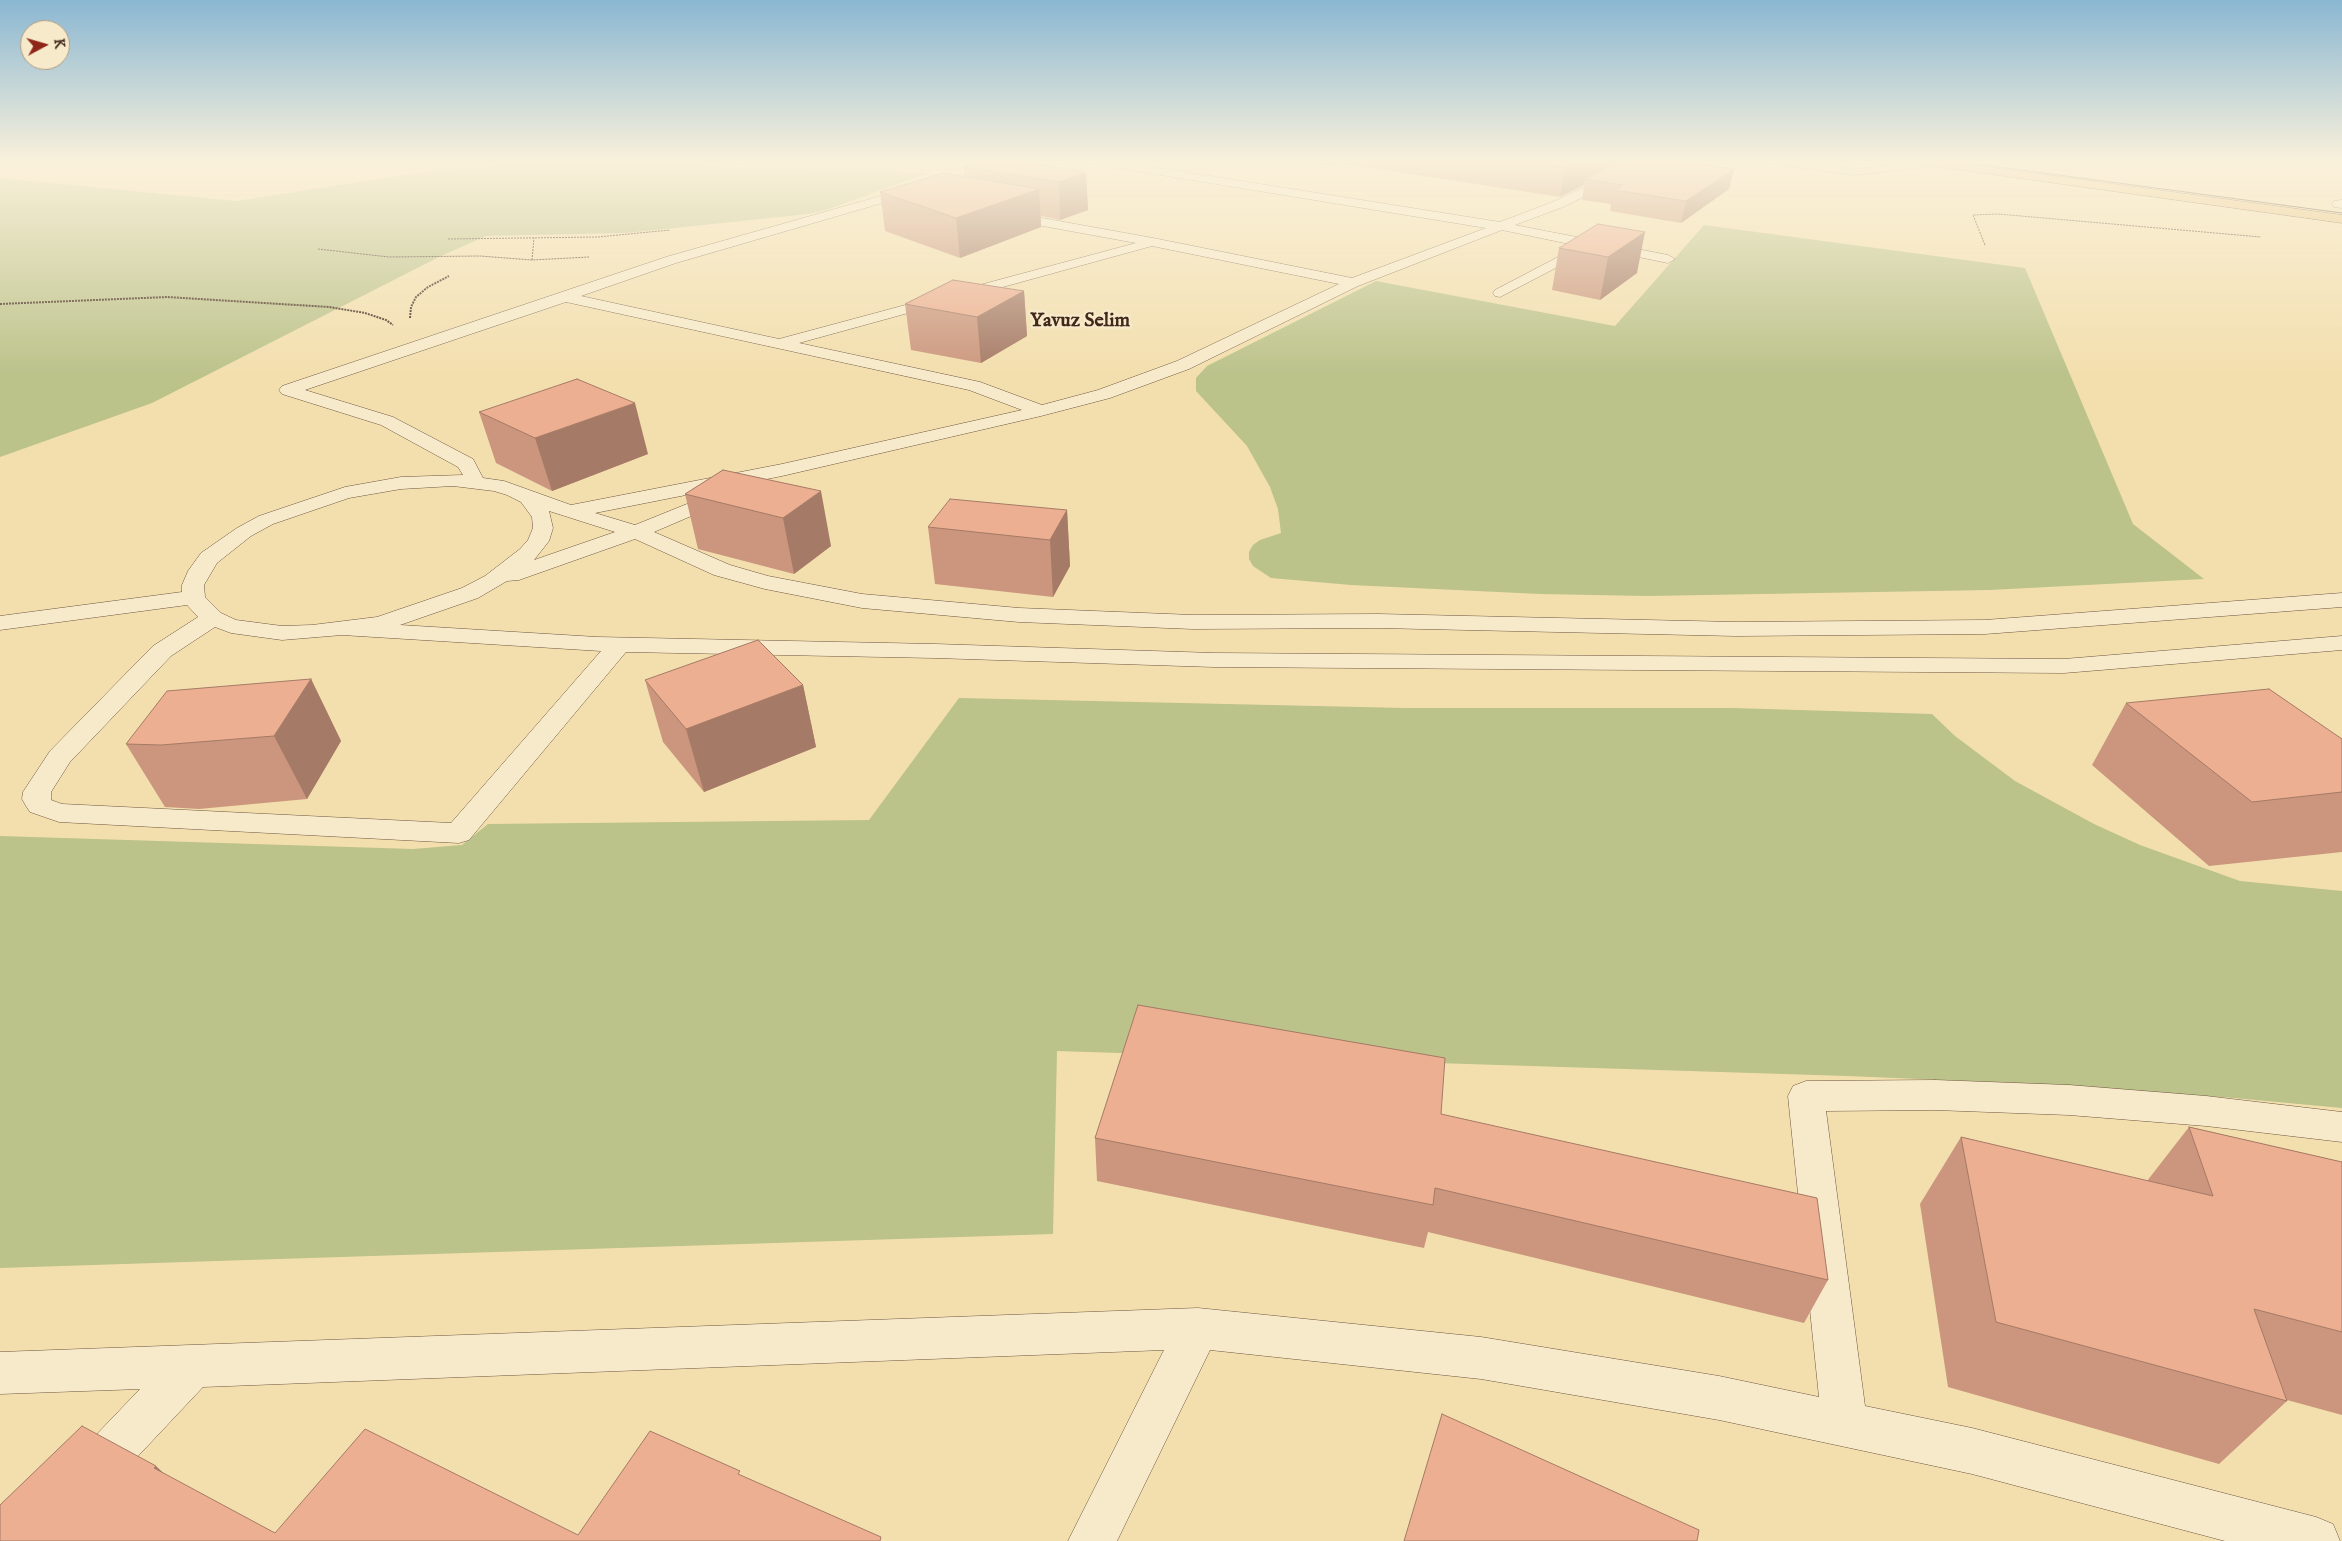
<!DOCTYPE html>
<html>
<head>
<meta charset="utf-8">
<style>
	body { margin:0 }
	#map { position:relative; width:2342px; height:1541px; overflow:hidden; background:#f3dfae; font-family:"IM FELL English",serif }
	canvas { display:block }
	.north { position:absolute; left:20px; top:20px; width:50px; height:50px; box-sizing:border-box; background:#f7eaca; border:1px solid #ae9c84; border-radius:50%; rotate:84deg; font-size:14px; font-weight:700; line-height:20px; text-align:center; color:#41281b }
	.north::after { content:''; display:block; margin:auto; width:18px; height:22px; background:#8f2418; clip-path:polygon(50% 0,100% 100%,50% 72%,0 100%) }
</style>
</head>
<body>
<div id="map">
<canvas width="2342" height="1541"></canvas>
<div class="north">K</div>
</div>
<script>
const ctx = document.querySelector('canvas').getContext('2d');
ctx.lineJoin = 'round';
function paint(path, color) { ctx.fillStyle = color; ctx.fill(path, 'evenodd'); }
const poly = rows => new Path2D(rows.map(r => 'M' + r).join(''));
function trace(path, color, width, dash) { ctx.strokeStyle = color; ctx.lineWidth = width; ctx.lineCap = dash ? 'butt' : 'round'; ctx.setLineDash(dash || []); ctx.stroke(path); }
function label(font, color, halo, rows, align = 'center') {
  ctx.font = font + ' "IM FELL English",serif'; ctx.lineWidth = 4.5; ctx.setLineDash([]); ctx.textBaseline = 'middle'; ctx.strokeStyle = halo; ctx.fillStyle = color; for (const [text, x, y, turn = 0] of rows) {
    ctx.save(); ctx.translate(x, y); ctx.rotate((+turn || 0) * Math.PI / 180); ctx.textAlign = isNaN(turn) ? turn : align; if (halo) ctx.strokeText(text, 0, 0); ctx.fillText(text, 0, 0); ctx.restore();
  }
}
paint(poly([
	[579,162,928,173,829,209,809,214,626,233,486,236,439,257,152,403,0,457,0,178,237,201,409,174,502,165],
	[1704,225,2025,268,2133,524,2204,579,1989,590,1648,596,1540,594,1351,585,1271,578,1253,566,1249,559,1249,552,1253,545,1260,540,1281,533,1278,509,1270,487,1247,446,1196,391,1196,378,1207,366,1376,281,1615,326],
	[959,698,1405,708,1732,708,1932,714,1955,736,2015,781,2094,824,2140,845,2240,881,2342,891,2342,1108,2234,1098,2038,1084,1847,1076,1057,1051,1053,1234,0,1268,0,836,413,849,462,845,488,824,869,820]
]), '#bbc28a');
const minor = poly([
	[1082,160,1109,160,1500,222,1555,201,1643,160,1657,160,1563,207,1515,225,1668,255,1675,259,1668,263,1594,248,1500,297,1495,296,1493,293,1495,290,1579,246,1502,230,1358,286,1189,369,1110,398,1041,416,782,476,595,513,635,525,724,489,731,491,734,495,731,499,654,532,730,565,768,576,862,594,1019,608,1193,615,1378,614,1736,622,1985,620,2342,593,2342,607,1985,634,1736,636,1378,628,1193,629,1019,622,862,608,765,589,714,575,635,539,519,580,507,581,478,598,400,625,597,637,935,644,1214,653,2064,659,2342,636,2342,650,2064,673,1214,667,935,658,626,652,469,840,459,843,59,822,30,812,26,806,22,799,23,792,50,751,153,646,198,617,187,605,0,630,0,616,182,592,182,585,188,571,201,553,237,528,259,516,345,487,401,477,463,475,458,467,381,425,282,394,279,390,282,386,666,257,916,186,920,188,920,192,676,263,581,296,779,339,1136,243,999,218,997,215,999,212,1003,211,1153,238,1352,278,1486,228,1087,163,1082,160],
	[1152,246,1339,284,1177,361,1098,390,1042,405,980,382,799,343,1152,246],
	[566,302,969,390,1022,410,782,464,571,505,504,481,483,478,473,459,393,417,305,390,566,302],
	[453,486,494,491,507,495,521,502,532,517,533,528,528,540,520,549,485,576,462,588,377,617,312,625,282,626,236,620,221,613,205,597,204,585,217,563,251,536,273,524,349,498,401,489,453,486],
	[549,511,615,532,534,560,549,541,553,528,549,511],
	[215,627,231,633,282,640,342,635,601,651,451,823,62,804,51,800,51,792,70,762,171,656,215,627],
	[1760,160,1792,160,1855,169,1929,160,1938,161,1940,163,1934,166,1855,175,1765,163,1760,160],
	[2342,200,2342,208,2334,207,2332,204,2334,201,2342,200],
	[1935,1080,2069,1085,2206,1096,2342,1112,2342,1142,2206,1126,2069,1115,1935,1110,1826,1111,1865,1406,1972,1428,2316,1517,2333,1524,2340,1541,2225,1541,1972,1474,1719,1420,1481,1379,1210,1350,1117,1541,1068,1541,1164,1350,203,1387,108,1488,92,1495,76,1488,69,1472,76,1456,140,1389,0,1394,0,1352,1198,1308,1481,1337,1719,1376,1819,1397,1788,1096,1793,1086,1806,1081,1935,1080]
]);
const highway = poly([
	[1906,160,1937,160,2342,215,2342,223,1911,163,1906,160]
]);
trace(minor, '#6e5640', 1);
trace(highway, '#41281b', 1);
trace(poly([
	[448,239,598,237,670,230],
	[1985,245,1973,215,1998,214,2261,237],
	[318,249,389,257,480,256,532,260,589,257],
	[532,260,534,238]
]), '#41281b', 1, [2, 1]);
trace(poly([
	[0,304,167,297,329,307,365,313,386,320,393,325],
	[410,318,411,307,416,297,428,287,449,276]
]), '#41281b', 2, [2, 1]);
paint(minor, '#f7eaca');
paint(highway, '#eac077');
trace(poly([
	[1947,160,2342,213]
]), '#41281b', 1);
paint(poly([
	[1298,160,1616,160,1615,165,1729,189,1681,223,1610,211,1611,204,1582,200,1584,185,1560,197,1339,163,1333,166],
	[963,167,1086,173,1088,210,1060,220,1041,216,1041,227,960,258,885,231,880,192,964,176],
	[1598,224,1637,273,1600,300,1552,290,1559,248],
	[1024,291,1027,336,981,363,911,350,905,304],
	[479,412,648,454,552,491,496,463],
	[723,470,831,546,794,574,698,549,685,494],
	[1067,510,1070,566,1053,597,935,584,928,527],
	[311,679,341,741,307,799,199,809,165,807,126,744],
	[645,680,803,685,816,747,704,792,663,742],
	[2126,703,2342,739,2342,852,2209,866,2092,765],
	[1441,1114,1828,1280,1804,1323,1428,1232,1424,1248,1097,1181,1095,1138],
	[2189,1127,2342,1162,2342,1415,2287,1400,2287,1401,2219,1464,1948,1387,1920,1204,1961,1137,2147,1181]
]), '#cb967d');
paint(poly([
	[1334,160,1339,160,1339,163,1333,166],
	[1583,160,1616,160,1614,171,1585,179,1584,185,1560,197,1565,168],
	[1734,169,1729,189,1681,223,1686,201],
	[1086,173,1088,210,1060,220,1059,182],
	[1039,189,1041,227,960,258,956,218],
	[1645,232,1637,273,1600,300,1608,257],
	[1024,291,1027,336,981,363,977,317],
	[635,403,648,454,552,491,535,438],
	[821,491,831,546,794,574,783,518],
	[1067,510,1070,566,1053,597,1050,540],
	[311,679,341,741,307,799,274,736],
	[803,685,816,747,704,792,686,729],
	[156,1466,220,1527,154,1468]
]), '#a57a66');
const building = poly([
	[984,160,1018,160,1086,173,1059,182,963,167,984,160],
	[1509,160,1583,160,1565,168,1509,160],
	[1625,160,1673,160,1734,169,1686,201,1614,190,1623,185,1585,179,1625,160],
	[944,173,1039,189,956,218,880,192,944,173],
	[1598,224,1645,232,1608,257,1559,248,1598,224],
	[953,280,1024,291,977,317,905,304,953,280],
	[577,379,635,403,535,438,479,412,577,379],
	[723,470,821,491,783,518,685,494,723,470],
	[950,499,1067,510,1050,540,928,527,950,499],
	[758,640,803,685,686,729,645,680,758,640],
	[311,679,274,736,161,745,126,744,167,691,311,679],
	[2269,689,2342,739,2342,792,2252,802,2126,703,2269,689],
	[1138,1005,1445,1058,1441,1114,1817,1198,1828,1280,1435,1188,1433,1205,1095,1138,1138,1005],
	[2189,1127,2342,1162,2342,1332,2254,1309,2287,1401,1996,1322,1961,1137,2213,1196,2189,1127],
	[1442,1414,1699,1530,1697,1541,1404,1541,1442,1414],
	[82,1426,156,1466,154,1468,275,1533,365,1429,578,1535,650,1431,740,1471,738,1474,881,1537,880,1541,0,1541,0,1505,82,1426]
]);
paint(building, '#ecaf91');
trace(building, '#a57a66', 1);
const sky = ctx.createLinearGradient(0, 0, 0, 376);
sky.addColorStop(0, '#8ab7d2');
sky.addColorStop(0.43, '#faf1db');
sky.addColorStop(1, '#faf1db00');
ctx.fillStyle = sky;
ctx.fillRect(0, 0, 2342, 376);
label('bold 20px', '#41281b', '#f7eaca', [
	["Yavuz Selim",1080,322]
]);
</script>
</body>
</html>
